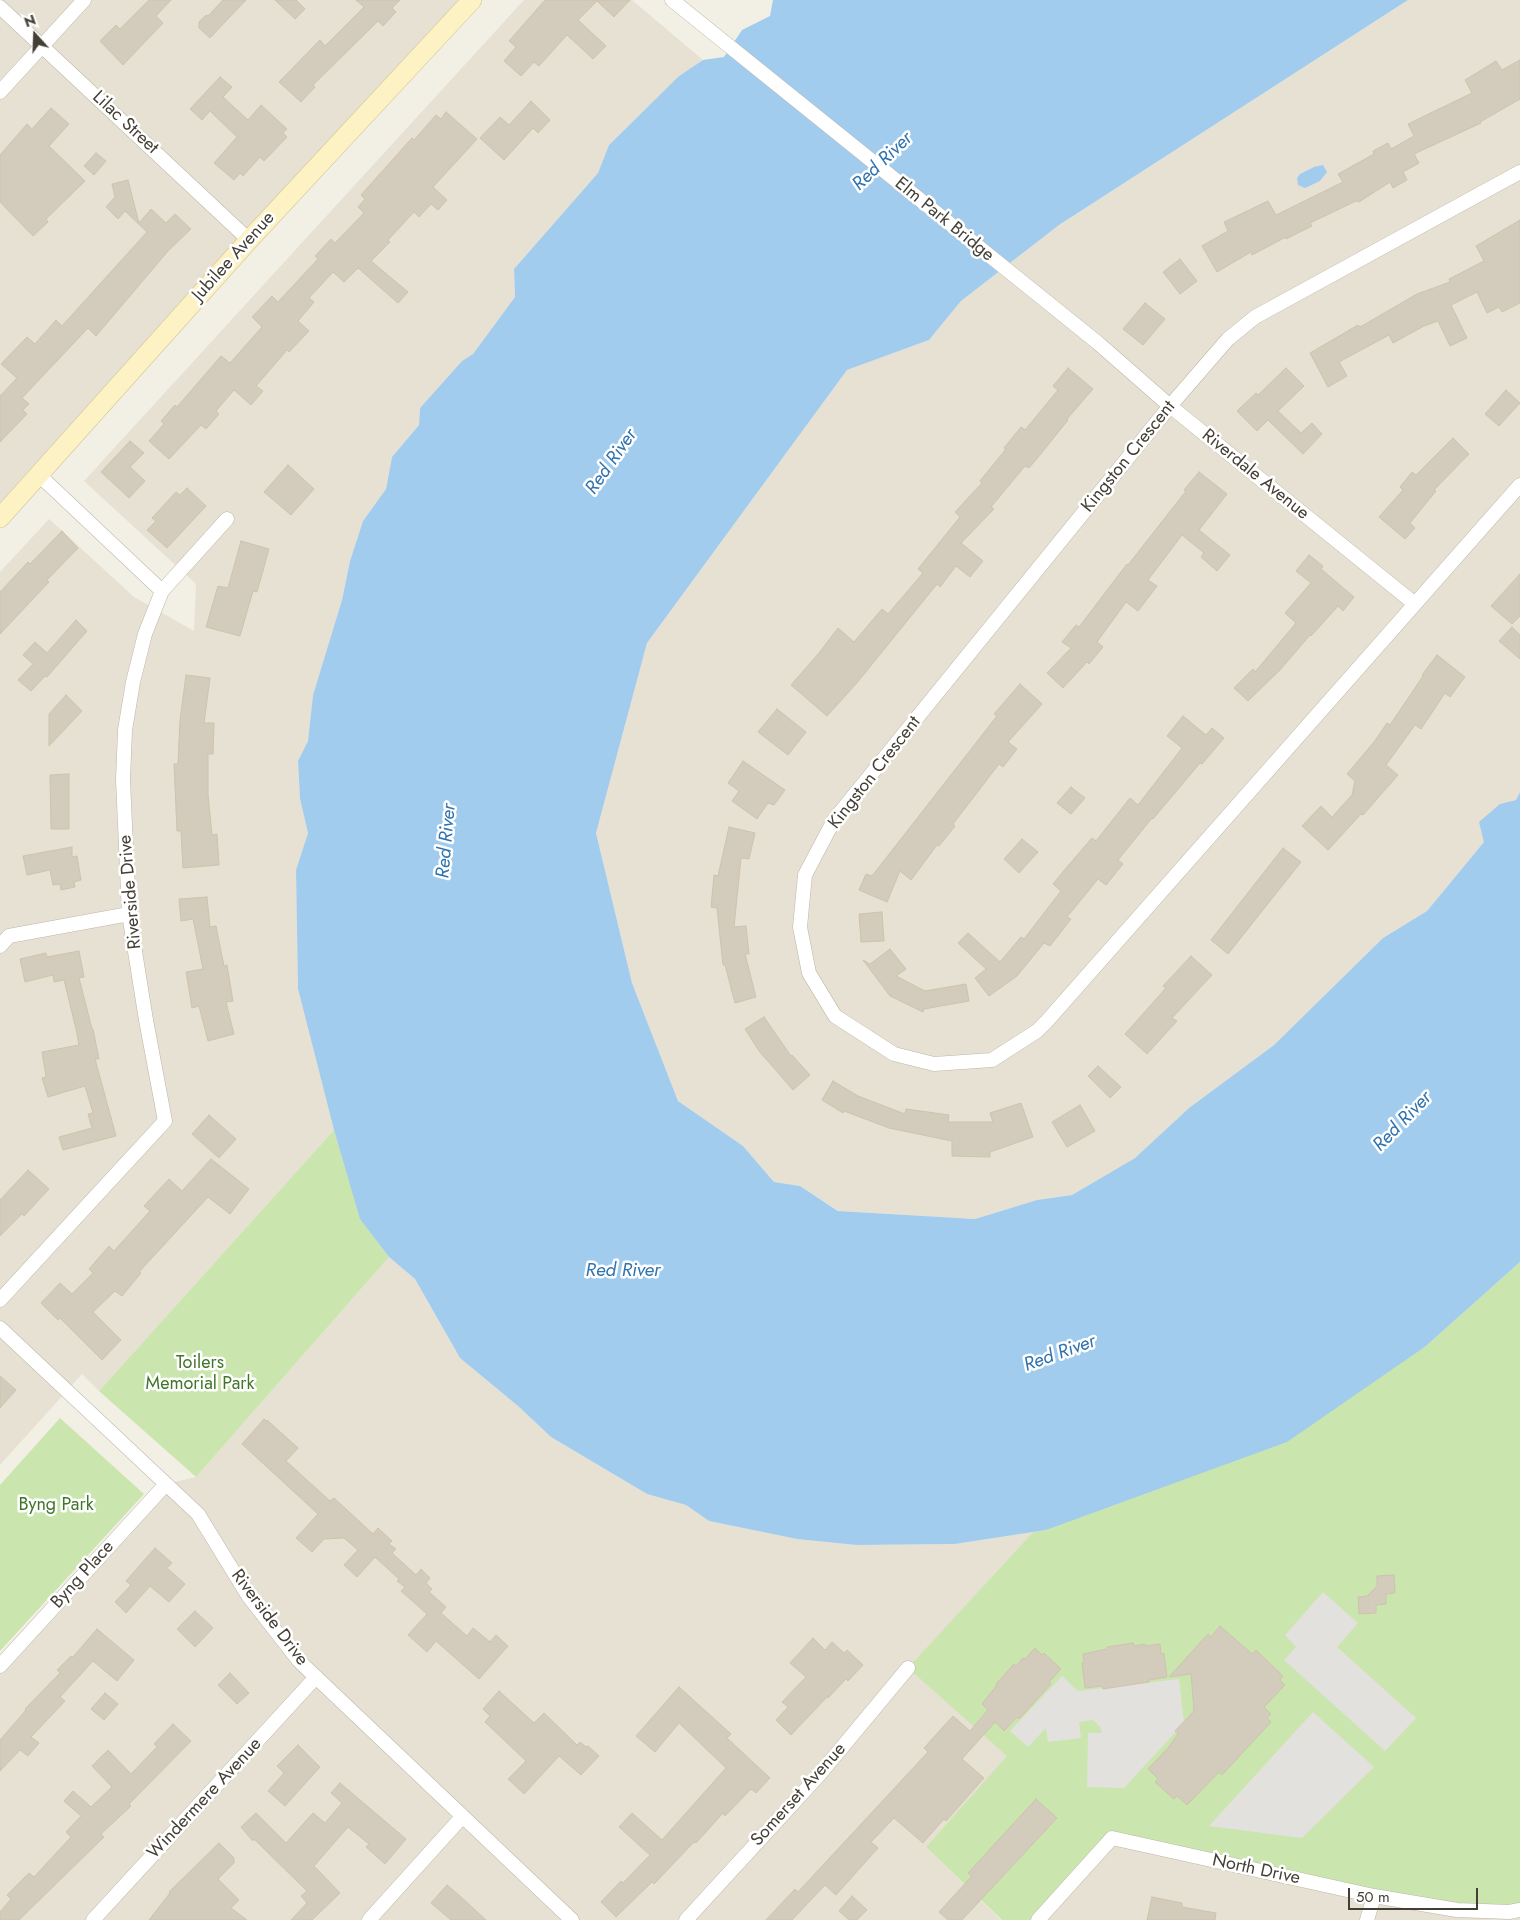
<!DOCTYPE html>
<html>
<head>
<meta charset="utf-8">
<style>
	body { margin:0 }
	#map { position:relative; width:1520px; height:1920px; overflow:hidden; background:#f2efe5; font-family:Jost,sans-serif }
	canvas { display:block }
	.north { position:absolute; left:10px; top:10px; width:50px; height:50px; -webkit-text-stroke:4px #fff; paint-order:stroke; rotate:340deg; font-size:14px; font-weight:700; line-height:20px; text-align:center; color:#443f35 }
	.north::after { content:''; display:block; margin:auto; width:18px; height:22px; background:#443f35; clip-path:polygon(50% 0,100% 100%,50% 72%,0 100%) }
	.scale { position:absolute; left:1348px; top:1888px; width:130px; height:22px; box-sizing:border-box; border:2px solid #443f35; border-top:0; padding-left:6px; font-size:15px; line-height:18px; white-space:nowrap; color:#443f35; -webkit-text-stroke:4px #fff; paint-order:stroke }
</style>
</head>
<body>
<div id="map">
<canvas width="1520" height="1920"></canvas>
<div class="north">N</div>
<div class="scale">50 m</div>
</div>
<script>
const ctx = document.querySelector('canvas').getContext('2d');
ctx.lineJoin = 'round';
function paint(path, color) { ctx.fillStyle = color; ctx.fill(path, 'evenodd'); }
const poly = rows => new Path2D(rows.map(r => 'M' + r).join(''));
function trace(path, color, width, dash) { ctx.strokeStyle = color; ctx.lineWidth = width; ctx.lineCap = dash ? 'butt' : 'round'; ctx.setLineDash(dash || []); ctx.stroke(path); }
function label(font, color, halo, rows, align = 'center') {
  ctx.font = font + ' Jost,sans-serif'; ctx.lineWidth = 5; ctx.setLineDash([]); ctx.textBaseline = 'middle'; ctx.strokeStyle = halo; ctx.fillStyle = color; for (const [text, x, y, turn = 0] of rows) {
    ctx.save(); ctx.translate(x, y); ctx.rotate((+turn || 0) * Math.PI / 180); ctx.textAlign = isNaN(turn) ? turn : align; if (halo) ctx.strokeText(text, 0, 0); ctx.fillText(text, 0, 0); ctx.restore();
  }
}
paint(poly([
	[0,0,472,0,0,518],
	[524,0,632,0,703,60,679,76,609,145,598,173,514,269,515,297,473,354,462,361,420,408,419,425,392,457,386,489,363,521,350,561,342,600,313,695,308,741,298,761,300,799,308,833,296,870,298,989,334,1130,99,1391,82,1374,0,1465,0,572,49,519,134,597,194,631,196,584,84,481],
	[1408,0,1520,0,1520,792,1516,800,1500,804,1484,842,1427,911,1383,938,1274,1045,1189,1108,1135,1158,1072,1195,1037,1200,975,1219,839,1211,800,1186,774,1182,743,1146,678,1101,632,983,596,833,647,643,847,370,929,340,961,301,1059,225],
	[389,1257,415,1279,460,1358,518,1406,551,1437,647,1494,686,1505,709,1521,797,1539,857,1545,955,1544,1033,1532,909,1668,1008,1756,926,1847,1001,1920,0,1920,0,1666,166,1484,196,1477],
	[1112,1838,1520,1910,1520,1920,1038,1920]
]), '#e6e1d3');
paint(poly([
	[334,1130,361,1219,389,1257,196,1477,99,1391],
	[1520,1262,1520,1910,1457,1910,1112,1838,1038,1920,1002,1920,926,1847,1007,1756,908,1668,1033,1532,1046,1530,1426,1346],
	[60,1418,144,1494,0,1651,0,1485]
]), '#cae6ae');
paint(poly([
	[1323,1592,1358,1623,1337,1647,1416,1718,1385,1751,1284,1660,1296,1647,1285,1635],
	[1062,1676,1078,1691,1179,1679,1184,1723,1124,1788,1087,1787,1088,1733,1102,1733,1100,1727,1093,1720,1079,1722,1081,1738,1048,1742,1046,1728,1028,1747,1010,1731],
	[1313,1712,1374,1767,1302,1838,1209,1826]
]), '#e3e1dd');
paint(poly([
	[773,0,1408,0,1059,225,961,301,929,340,847,370,647,643,596,833,632,983,678,1101,743,1146,774,1182,800,1186,838,1211,975,1219,1037,1200,1072,1195,1135,1158,1189,1108,1274,1045,1383,938,1427,911,1484,842,1479,822,1500,804,1516,800,1520,792,1520,1262,1426,1346,1287,1442,1046,1530,955,1544,856,1545,797,1539,709,1521,686,1505,647,1494,551,1437,518,1406,460,1358,415,1279,389,1257,360,1219,334,1130,298,989,296,870,308,833,300,799,298,761,308,741,313,695,342,600,350,561,363,521,386,489,392,457,419,425,420,408,462,361,473,354,515,297,514,269,598,173,609,145,679,76,703,60,724,57,742,30,770,16],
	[1323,165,1327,172,1320,181,1305,188,1298,185,1297,178,1300,174,1314,167]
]), '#a2ccee');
const building = poly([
	[149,0,171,0,156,16,163,23,123,65,100,41,116,25,120,29,149,0],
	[223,0,246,0,210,38,199,28,199,22,206,15,208,16,223,0],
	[275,0,296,0,305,9,295,19,275,0],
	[356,0,400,0,392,8,396,12,383,26,378,21,313,85,315,87,301,102,279,82,320,40,325,46,364,7,356,0],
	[545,0,630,0,614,17,597,1,578,20,606,46,593,59,567,35,539,66,534,62,521,76,504,61,516,47,509,41,545,0],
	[1520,60,1520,99,1480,122,1481,123,1414,154,1419,163,1403,172,1407,180,1393,188,1390,182,1359,202,1356,201,1310,223,1312,226,1286,239,1286,237,1252,255,1251,252,1217,272,1202,246,1228,231,1224,222,1268,201,1276,215,1343,182,1338,174,1374,154,1373,151,1388,143,1391,149,1414,136,1408,124,1472,93,1465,80,1496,61,1502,70,1520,60],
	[220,77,232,87,223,97,248,120,261,105,287,129,283,133,287,137,264,161,260,157,243,176,240,173,234,180,214,163,237,137,210,111,202,120,190,109,220,77],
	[531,101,550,120,538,133,533,128,504,160,480,138,500,117,509,125,531,101],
	[51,108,69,124,49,146,85,181,46,219,48,222,33,236,0,202,0,155,27,124,32,129,51,108],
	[446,112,477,139,433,187,447,200,438,210,431,204,419,217,414,212,388,240,390,242,371,261,408,292,398,303,358,268,344,282,333,272,309,298,314,302,298,321,309,331,289,352,287,350,256,386,263,391,251,405,234,390,216,411,219,414,206,429,201,425,169,459,149,441,164,424,161,421,175,405,177,407,221,356,230,363,262,327,252,317,272,296,278,302,318,259,315,256,331,239,335,243,364,213,358,207,365,199,361,195,412,138,414,140,436,115,441,119,446,112],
	[96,153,106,161,94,175,84,166,96,153],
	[128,180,139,223,151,209,166,223,175,214,191,229,168,251,96,336,88,328,22,398,29,404,23,410,27,414,0,442,0,396,17,378,1,364,27,337,35,344,56,320,62,326,147,232,125,211,118,219,106,207,115,197,112,184,128,180],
	[1520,220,1520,303,1502,312,1499,307,1487,313,1477,292,1451,305,1467,338,1450,346,1438,321,1424,326,1393,343,1389,335,1339,362,1347,376,1328,387,1310,353,1358,325,1360,327,1417,294,1450,282,1449,279,1484,261,1476,246,1520,220],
	[1180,259,1197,281,1180,294,1163,272,1180,259],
	[1145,303,1165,319,1143,345,1123,329,1145,303],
	[1068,368,1093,389,1067,419,1068,420,1040,455,1029,468,1025,466,991,507,994,509,961,543,983,561,970,577,956,566,940,587,937,584,856,684,827,716,791,685,819,653,838,628,854,642,882,609,888,614,923,573,918,569,960,517,955,512,982,483,980,481,1006,449,1004,448,1021,427,1025,430,1058,390,1053,386,1068,368],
	[1286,368,1304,386,1278,411,1301,433,1312,423,1322,434,1303,454,1268,420,1257,431,1237,411,1256,393,1258,395,1286,368],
	[1506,390,1520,403,1499,426,1485,414,1506,390],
	[1453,438,1469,454,1434,490,1436,491,1410,523,1415,528,1405,539,1379,517,1403,490,1400,487,1412,472,1416,475,1453,438],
	[130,441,144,453,130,467,145,481,129,498,101,472,130,441],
	[288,465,314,489,291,515,264,492,288,465],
	[1199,472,1227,494,1199,530,1230,555,1217,571,1201,557,1204,553,1182,535,1148,580,1157,586,1138,611,1126,602,1097,642,1103,647,1089,664,1087,662,1063,688,1047,673,1071,648,1062,642,1076,625,1079,627,1127,564,1128,565,1186,491,1184,490,1199,472],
	[187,488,206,506,167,548,147,530,156,521,152,518,176,492,180,495,187,488],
	[62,531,78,548,47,580,49,582,0,634,0,592,28,562,30,564,62,531],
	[241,541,269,549,257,592,253,591,240,636,206,627,218,586,228,588,241,541],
	[1309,555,1323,566,1321,569,1354,597,1343,611,1338,606,1311,636,1310,635,1280,670,1248,701,1234,688,1253,669,1255,672,1296,623,1285,613,1311,583,1296,571,1309,555],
	[1520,574,1520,616,1512,624,1491,606,1520,574],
	[76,620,87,631,47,677,45,676,31,691,18,680,33,664,23,655,35,642,47,653,76,620],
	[1512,627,1520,635,1520,659,1499,641,1512,627],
	[1437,655,1465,677,1450,697,1445,693,1421,729,1415,725,1386,765,1398,775,1363,815,1361,814,1328,850,1302,826,1321,806,1332,817,1352,795,1355,781,1347,774,1374,742,1387,723,1390,725,1423,676,1422,675,1437,655],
	[186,675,210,678,204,723,214,723,213,754,208,754,208,794,212,835,217,834,219,865,183,868,181,831,177,831,174,764,178,764,180,720,186,675],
	[1020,684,1042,704,1008,742,1017,749,1003,767,999,764,953,824,955,826,939,846,937,845,911,880,900,871,887,902,859,890,866,874,872,876,997,716,994,714,1020,684],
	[66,695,82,711,49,746,49,714,66,695],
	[777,709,806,732,788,755,758,732,777,709],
	[1183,716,1206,735,1212,728,1224,738,1202,764,1200,763,1153,819,1152,818,1118,860,1123,864,1106,885,1098,879,1067,917,1071,919,1050,946,1044,943,1017,976,989,996,975,978,986,969,958,943,968,933,1000,962,1021,937,1024,939,1061,891,1053,884,1067,867,1092,838,1096,841,1130,798,1138,805,1182,748,1167,736,1183,716],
	[743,761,785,790,774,805,768,803,757,819,732,801,739,791,728,783,743,761],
	[69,774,69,829,51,829,50,775,69,774],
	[1071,787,1085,798,1071,814,1057,803,1071,787],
	[729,827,755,833,749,859,741,858,734,927,746,926,749,954,745,954,756,997,735,1003,725,965,723,965,717,908,711,907,714,875,718,876,729,827],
	[1022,839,1038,852,1019,873,1004,859,1022,839],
	[72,847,72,857,77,856,81,880,74,882,75,887,61,890,60,884,53,885,50,870,27,875,23,856,72,847],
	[1283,848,1301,862,1228,954,1211,940,1283,848],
	[207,897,210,927,216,926,224,966,227,965,233,1001,226,1002,234,1034,208,1041,199,1006,192,1008,186,972,203,969,193,919,181,921,179,899,207,897],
	[882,912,884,941,861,942,859,914,882,912],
	[890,949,906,969,896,976,925,991,966,984,969,1001,924,1009,923,1012,890,996,863,960,870,964,890,949],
	[79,951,84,977,79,978,92,1029,93,1029,99,1059,95,1059,116,1136,63,1150,59,1137,92,1128,88,1114,93,1113,85,1086,48,1097,42,1078,46,1077,42,1052,79,1045,76,1029,64,980,54,982,53,975,25,982,20,959,46,953,47,957,79,951],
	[1191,956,1212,975,1172,1018,1177,1021,1147,1054,1125,1034,1166,988,1163,986,1191,956],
	[764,1017,791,1056,792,1055,810,1075,793,1090,759,1051,745,1029,764,1017],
	[1098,1066,1121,1087,1110,1098,1088,1076,1098,1066],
	[833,1081,858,1096,905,1114,906,1109,949,1115,948,1122,993,1122,990,1113,1021,1103,1033,1137,990,1152,990,1157,952,1156,952,1141,889,1128,844,1111,843,1113,822,1100,833,1081],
	[1080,1105,1095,1131,1067,1147,1052,1122,1080,1105],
	[209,1115,236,1139,219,1158,192,1134,209,1115],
	[211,1159,249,1189,230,1214,208,1197,139,1272,141,1273,122,1296,115,1291,93,1312,121,1340,102,1360,60,1318,58,1320,41,1303,60,1283,72,1294,93,1273,89,1269,109,1246,114,1251,150,1211,144,1206,169,1179,182,1191,211,1159],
	[28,1170,49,1189,24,1216,22,1214,0,1236,0,1200,28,1170],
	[0,1376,16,1390,0,1408,0,1376],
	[264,1419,266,1421,267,1420,298,1448,286,1461,330,1501,334,1498,373,1534,378,1528,392,1541,389,1544,396,1549,392,1553,416,1575,421,1569,430,1578,426,1583,432,1589,429,1592,446,1607,441,1613,467,1636,473,1628,490,1642,496,1635,508,1646,479,1679,436,1641,427,1652,408,1635,427,1614,401,1591,405,1587,397,1581,399,1579,375,1557,357,1577,344,1565,358,1550,344,1538,324,1539,312,1552,296,1538,318,1514,242,1444,264,1419],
	[155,1548,172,1563,167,1568,185,1584,169,1602,150,1586,126,1613,115,1602,131,1585,126,1581,155,1548],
	[1394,1575,1395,1593,1386,1594,1386,1604,1376,1605,1376,1613,1359,1614,1358,1597,1367,1596,1377,1586,1377,1576,1394,1575],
	[195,1611,213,1628,195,1647,177,1629,195,1611],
	[1220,1626,1252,1654,1256,1650,1283,1676,1280,1680,1285,1685,1264,1707,1271,1714,1267,1718,1271,1722,1222,1775,1219,1772,1187,1805,1177,1796,1174,1799,1165,1791,1155,1782,1158,1779,1148,1769,1168,1748,1178,1734,1175,1731,1194,1711,1191,1674,1169,1677,1208,1634,1211,1637,1220,1626],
	[97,1629,134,1660,117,1681,93,1661,60,1697,65,1701,31,1737,39,1743,28,1756,20,1750,0,1771,0,1740,26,1710,25,1709,60,1673,57,1670,71,1656,73,1657,97,1629],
	[813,1638,825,1650,832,1642,844,1653,847,1650,863,1665,848,1681,846,1679,828,1698,827,1697,791,1735,776,1720,788,1707,782,1702,806,1677,790,1663,813,1638],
	[1133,1643,1134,1646,1145,1644,1145,1646,1160,1644,1161,1654,1164,1653,1167,1677,1149,1680,1149,1682,1116,1687,1103,1689,1102,1686,1085,1688,1082,1663,1084,1663,1083,1654,1107,1649,1107,1647,1133,1643],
	[1035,1648,1042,1655,1044,1653,1061,1669,1049,1682,1051,1684,1019,1719,1017,1717,1004,1731,995,1722,962,1759,984,1778,946,1821,944,1819,923,1843,894,1818,871,1842,878,1848,836,1895,825,1885,792,1920,766,1920,795,1889,798,1892,928,1752,924,1748,953,1716,970,1731,988,1710,982,1704,997,1685,996,1684,1014,1664,1016,1666,1023,1658,1025,1659,1035,1648],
	[230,1673,249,1693,237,1704,218,1685,230,1673],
	[679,1687,731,1734,727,1738,770,1778,756,1793,751,1789,725,1816,723,1813,696,1843,694,1842,654,1884,652,1882,616,1917,601,1902,621,1881,623,1883,650,1855,619,1827,632,1813,662,1840,726,1768,679,1723,655,1752,636,1736,679,1687],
	[499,1691,534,1723,544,1713,577,1745,580,1742,586,1747,588,1746,599,1756,581,1775,559,1756,524,1794,508,1779,526,1761,485,1722,490,1716,483,1709,499,1691],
	[105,1693,118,1704,104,1720,91,1709,105,1693],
	[173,1724,191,1741,129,1804,131,1806,101,1834,104,1837,19,1920,0,1920,0,1912,11,1899,7,1895,29,1873,34,1877,71,1837,66,1832,81,1816,64,1801,73,1791,91,1807,112,1787,92,1766,108,1750,131,1774,157,1747,154,1744,173,1724],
	[298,1745,320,1767,285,1806,268,1791,284,1773,277,1766,298,1745],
	[340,1783,406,1839,385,1864,366,1847,369,1844,348,1827,314,1866,340,1893,312,1920,291,1920,307,1903,301,1896,307,1891,254,1839,253,1841,241,1827,256,1813,286,1843,313,1813,325,1823,342,1803,331,1793,340,1783],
	[1036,1799,1057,1818,962,1920,948,1920,939,1912,972,1876,968,1873,1036,1799],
	[219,1843,234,1858,234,1863,218,1879,239,1900,231,1908,247,1920,149,1920,170,1893,169,1892,219,1843],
	[447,1885,460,1896,486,1920,451,1920,431,1903,447,1885],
	[852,1896,867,1910,857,1920,849,1920,839,1911,852,1896],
	[1152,1897,1182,1903,1182,1907,1216,1913,1215,1920,1147,1920,1152,1897]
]);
paint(building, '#d3cbbb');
trace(building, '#cec3ae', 1);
const street = poly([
	[672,0,1098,343,1170,406,1415,604],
	[0,7,249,240],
	[0,92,84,0],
	[1520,172,1255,317,1228,339,1170,406,834,820,805,875,800,927,809,973,835,1016,894,1054,934,1064,992,1060,1037,1031,1047,1021,1520,485],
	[39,475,162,591],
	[0,946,9,936,129,914],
	[0,1300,165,1121,146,1020,129,914,123,780,125,730,133,682,145,634,162,591,227,519],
	[0,1328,198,1514,249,1597,299,1661,572,1920],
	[0,1666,166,1484],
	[93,1920,316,1677],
	[369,1920,462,1817],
	[686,1920,819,1775,908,1668],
	[1038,1920,1112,1838,1374,1896,1457,1910,1509,1912,1520,1910],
	[1367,1920,1374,1896]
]);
const secondary = poly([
	[0,518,249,240,472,0]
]);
trace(street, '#bdb7a8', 15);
trace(secondary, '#d2c495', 20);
trace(street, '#fff', 14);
trace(secondary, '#fdf2c4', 19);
label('18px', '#443f35', '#fff', [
	["Lilac Street",125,123,43],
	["Elm Park Bridge",944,220,39],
	["Jubilee Avenue",234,257,-48],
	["Kingston Crescent",1129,457,-51],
	["Riverdale Avenue",1255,475,39],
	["Kingston Crescent",875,773,-52],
	["Riverside Drive",131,892,-95],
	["Byng Place",83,1575,-48],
	["Riverside Drive",269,1618,53],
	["Somerset Avenue",799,1795,-48],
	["Windermere Avenue",205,1799,-47],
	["North Drive",1256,1870,12]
]);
label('18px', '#427529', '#fff', [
	["Toilers",200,1364],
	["Memorial Park",200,1385],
	["Byng Park",56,1506]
]);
label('italic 19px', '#3073ae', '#fff', [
	["Red River",883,162,-44],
	["Red River",612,462,-55],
	["Red River",447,841,-85],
	["Red River",1403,1122,-46],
	["Red River",623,1271],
	["Red River",1060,1354,-20]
]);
</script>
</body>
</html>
